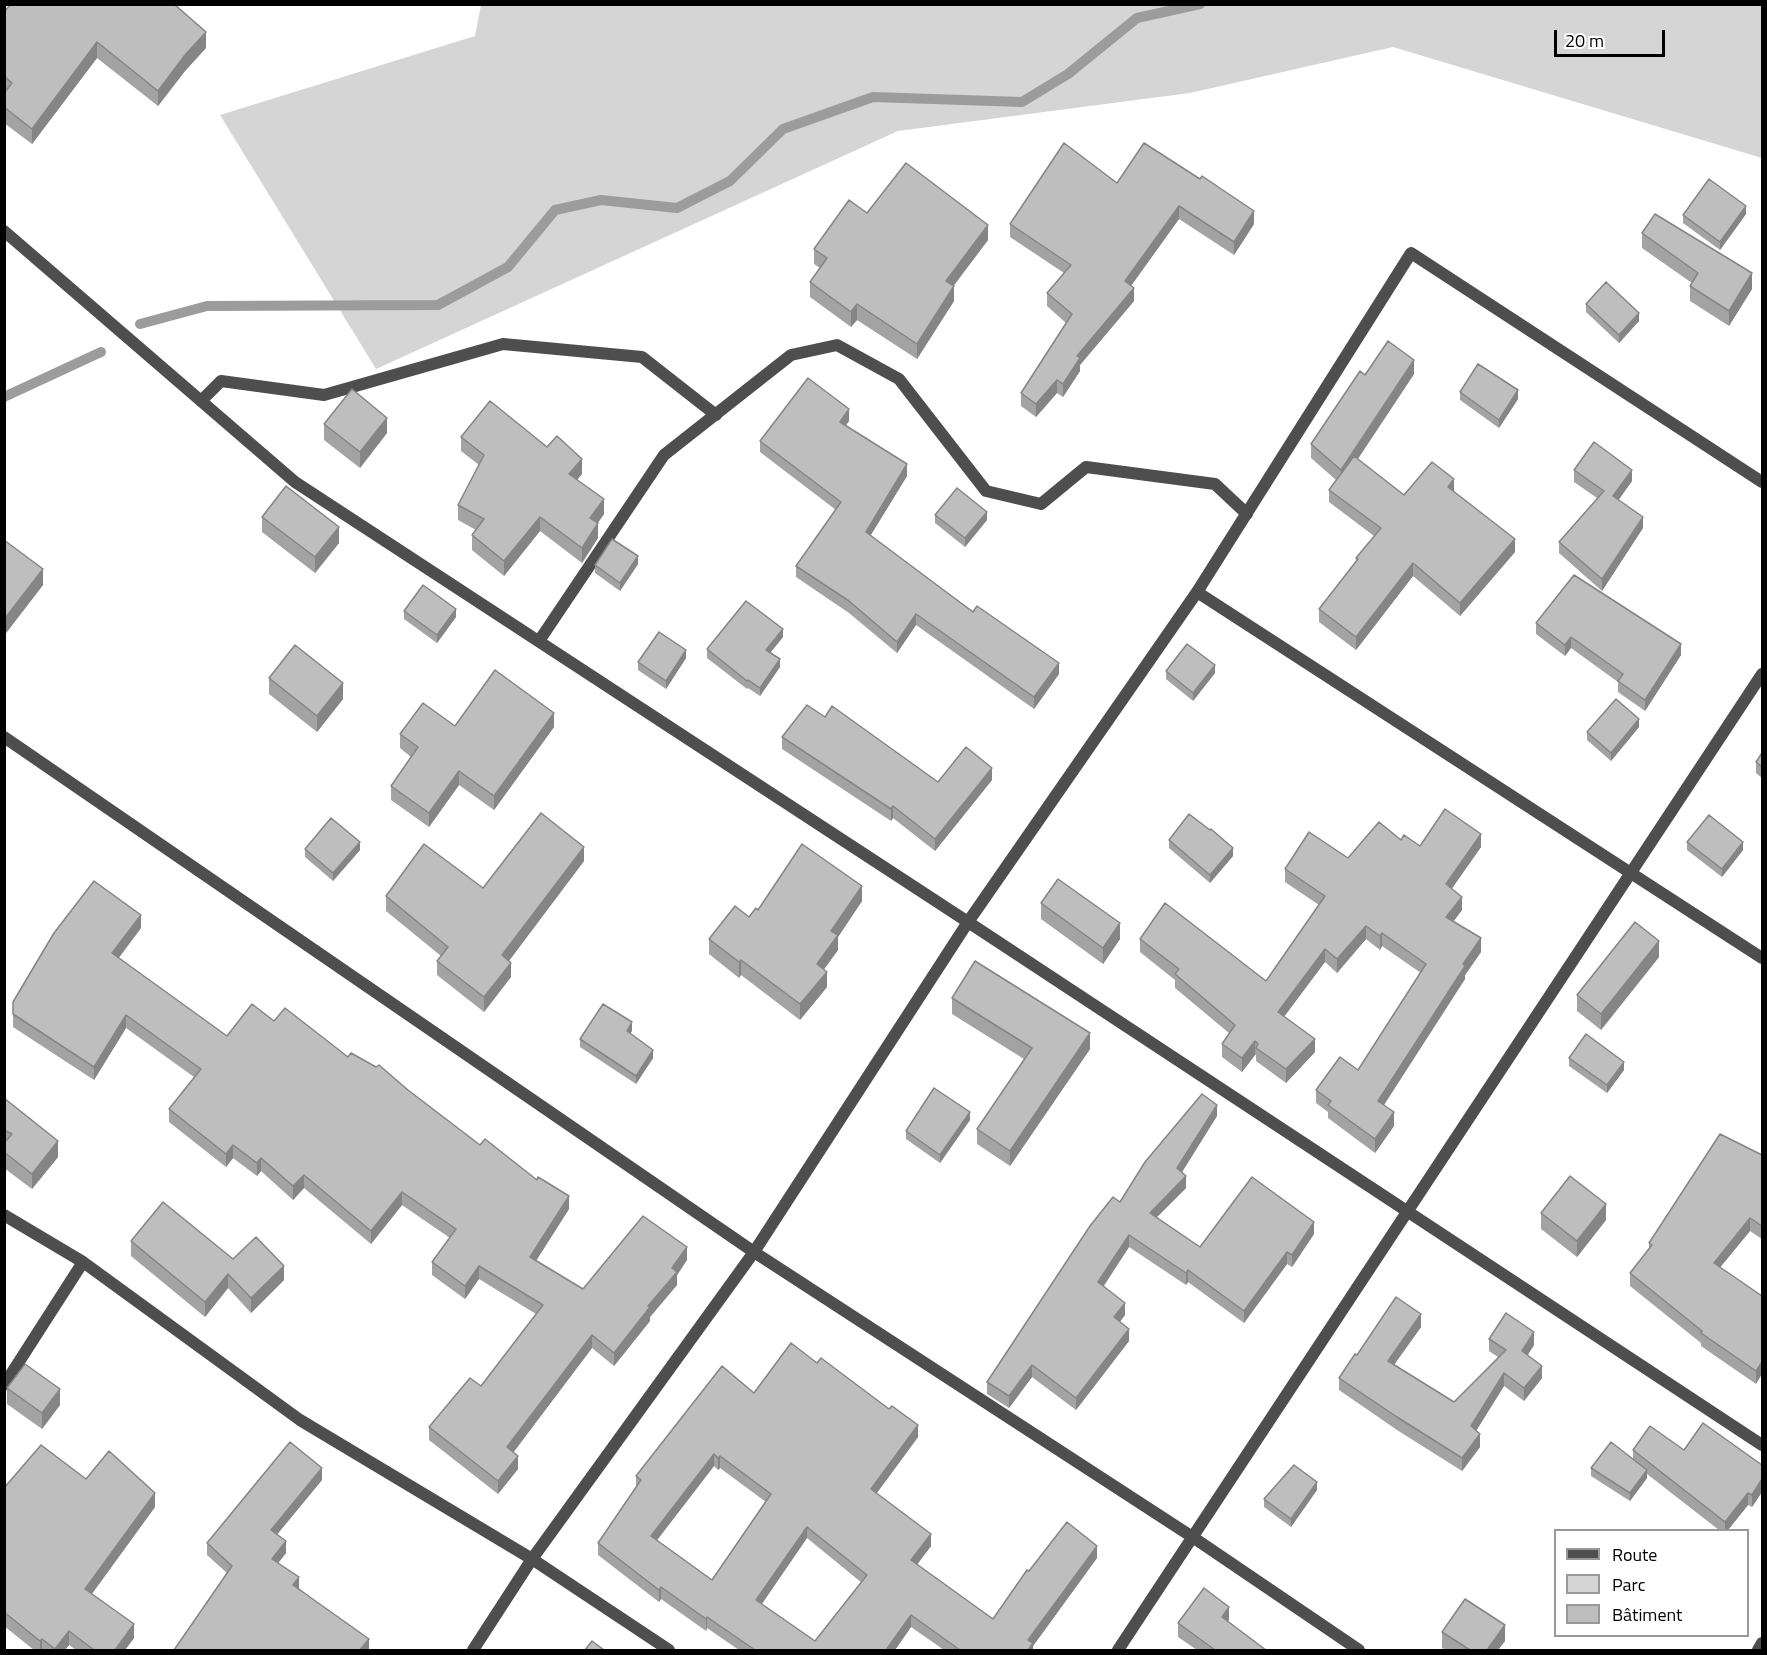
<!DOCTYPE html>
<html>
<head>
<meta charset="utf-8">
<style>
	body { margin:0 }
	#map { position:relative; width:1767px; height:1655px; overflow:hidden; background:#fff; font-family:"Titillium Web",sans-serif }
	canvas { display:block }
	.frame { position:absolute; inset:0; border:6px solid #000; pointer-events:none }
	.legend { position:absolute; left:1554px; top:1529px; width:195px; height:108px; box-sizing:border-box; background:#fff; border:2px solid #999; margin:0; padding:8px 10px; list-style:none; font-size:18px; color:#000 }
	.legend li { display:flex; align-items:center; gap:12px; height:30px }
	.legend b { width:30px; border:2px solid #999 }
	.scale { position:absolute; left:1554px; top:30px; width:111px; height:27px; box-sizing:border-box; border:3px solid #000; border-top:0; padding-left:8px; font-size:18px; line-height:21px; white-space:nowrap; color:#000; -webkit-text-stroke:4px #fff; paint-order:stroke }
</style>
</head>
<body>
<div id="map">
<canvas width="1767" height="1655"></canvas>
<div class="frame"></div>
<ul class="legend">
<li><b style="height:8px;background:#4e4e4e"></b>Route</li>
<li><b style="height:16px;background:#d5d5d5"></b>Parc</li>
<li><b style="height:16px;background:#bebebe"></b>Bâtiment</li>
</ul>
<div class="scale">20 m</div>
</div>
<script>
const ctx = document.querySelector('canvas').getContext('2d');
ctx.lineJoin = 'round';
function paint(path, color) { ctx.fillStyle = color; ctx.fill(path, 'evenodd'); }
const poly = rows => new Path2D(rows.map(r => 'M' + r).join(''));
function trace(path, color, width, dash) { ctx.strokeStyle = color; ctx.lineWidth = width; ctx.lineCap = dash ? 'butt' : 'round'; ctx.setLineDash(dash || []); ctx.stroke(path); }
paint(poly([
	[481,5,1762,5,1762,158,1393,47,1190,93,898,131,376,369,220,115,475,36]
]), '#d5d5d5');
trace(poly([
	[140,324,207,306,438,305,508,267,555,210,601,200,677,208,730,181,783,129,873,97,1022,102,1068,74,1137,18,1200,4],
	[4,397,101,352]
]), '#9c9c9c', 10);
trace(poly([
	[201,401,221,381,324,395,503,344,642,357,716,415],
	[539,641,664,455,791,355,837,345,899,379,986,491,1041,504,1086,467,1215,484,1247,514]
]), '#4e4e4e', 12);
trace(poly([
	[4,231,295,482,968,922,1762,1445],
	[1197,592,1762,958],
	[4,737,754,1252,1194,1538,1359,1650],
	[4,1215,83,1262,300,1420,532,1559,669,1650],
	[4,1385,83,1262],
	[473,1650,532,1559,754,1252,968,922,1197,592,1411,253,1762,482],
	[1118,1650,1762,674],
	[1758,1650,1762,1643]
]), '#4e4e4e', 12);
paint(poly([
	[4,12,206,48,185,71,158,106,97,58,32,144,4,123],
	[1117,183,1254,224,1234,255,1179,219,1131,286,1134,301,1080,365,1080,371,1063,397,1057,393,1036,417,1021,406,1021,393,1066,323,1047,306,1047,293,1064,273,1010,237,1010,224],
	[867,213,988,240,953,286,954,301,917,359,857,320,851,327,810,297,810,282,820,268,814,264,814,249],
	[1746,214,1720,250,1683,223,1683,215],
	[1642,233,1752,289,1729,326,1690,301,1690,286,1692,283,1642,248],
	[1586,304,1639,321,1619,343,1586,312],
	[1414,374,1358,459,1404,495,1454,492,1515,552,1460,616,1413,576,1356,650,1319,622,1319,609,1356,561,1356,558,1374,536,1329,502,1329,490,1336,480,1311,458,1311,444,1365,375],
	[1460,392,1518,399,1499,428,1460,400],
	[849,421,846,425,907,476,870,536,1059,674,1034,709,916,625,897,653,849,613,796,577,796,566,836,510,760,452,760,441],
	[324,424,387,433,360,468,324,440],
	[461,437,547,447,582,474,577,480,604,514,598,523,598,538,582,563,540,531,504,576,472,550,472,535,476,530,458,520,458,505,479,465,461,451],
	[1574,470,1632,481,1618,500,1643,528,1602,591,1559,553,1559,542,1597,498,1574,482],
	[935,515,987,520,965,547,935,523],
	[262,517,339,543,315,573,262,532],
	[4,540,43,585,6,633,4,632],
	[638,564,620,591,595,573,595,565],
	[404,611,456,617,437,643,404,619],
	[1536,623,1681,655,1645,711,1618,692,1618,682,1571,648,1565,656,1536,634],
	[783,637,770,653,780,667,760,696,748,688,747,689,707,658,707,649],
	[686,658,666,689,638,670,638,662],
	[1166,671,1215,673,1193,701,1166,679],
	[269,678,343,699,317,732,269,694],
	[825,717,938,782,992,780,935,851,893,818,891,821,782,749,782,737],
	[455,726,554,727,494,810,459,785,429,827,391,800,391,786,411,757,400,748,400,734],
	[1639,727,1611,761,1587,740,1587,732],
	[1762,753,1762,778,1756,773,1756,762],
	[1169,840,1233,856,1210,883,1169,848],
	[1401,840,1420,846,1481,847,1452,888,1462,910,1453,922,1481,952,1465,975,1465,979,1384,1105,1394,1126,1375,1153,1328,1118,1328,1112,1316,1103,1316,1090,1358,1070,1421,973,1382,946,1380,950,1366,939,1337,973,1325,962,1284,1016,1315,1052,1286,1083,1256,1061,1256,1055,1255,1055,1242,1072,1222,1057,1222,1044,1229,1033,1175,988,1175,980,1140,952,1140,939,1266,981,1319,905,1285,882,1285,869,1348,858],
	[1687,842,1743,850,1722,877,1687,850],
	[305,849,360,850,333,881,305,857],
	[584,861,509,961,511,977,484,1012,437,975,437,961,441,956,386,911,386,896,483,888],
	[862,901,838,937,838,950,824,969,827,987,800,1020,741,975,739,978,709,954,709,939,749,917,758,910],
	[1041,903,1120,939,1103,964,1041,919],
	[141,928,119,958,227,1036,274,1021,348,1057,408,1090,480,1145,569,1209,536,1261,583,1289,687,1260,677,1275,677,1285,650,1317,650,1321,614,1366,592,1348,513,1452,518,1469,498,1494,429,1440,429,1427,481,1386,536,1314,479,1279,465,1299,432,1275,432,1262,450,1238,402,1205,371,1244,304,1188,293,1200,261,1171,257,1176,233,1158,226,1167,169,1122,169,1109,194,1077,126,1028,94,1080,13,1027,13,1002],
	[1659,957,1601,1030,1577,1011,1577,995],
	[952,998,1090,1049,1010,1166,977,1144,977,1129,1024,1059,952,1014],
	[632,1031,630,1033,653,1058,636,1084,580,1047,580,1039],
	[1569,1058,1624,1070,1607,1093,1569,1066],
	[4,1098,58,1157,32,1189,4,1168],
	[1217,1116,1182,1172,1186,1188,1157,1217,1200,1247,1314,1234,1292,1267,1287,1264,1244,1323,1188,1282,1186,1285,1129,1247,1104,1286,1125,1315,1120,1322,1129,1341,1076,1410,1032,1377,1009,1408,987,1394,987,1382,1120,1202],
	[970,1120,940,1163,906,1139,906,1131],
	[1762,1155,1762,1239,1750,1231,1720,1267,1762,1296,1756,1384,1701,1346,1701,1343,1630,1286,1630,1273,1649,1249,1649,1243],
	[1541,1213,1606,1220,1577,1257,1541,1229],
	[131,1241,284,1280,251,1313,228,1288,205,1317,131,1256],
	[1421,1327,1394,1365,1454,1402,1498,1357,1489,1351,1489,1339,1534,1345,1528,1355,1542,1378,1524,1401,1504,1386,1476,1431,1480,1447,1462,1471,1397,1430,1339,1390,1339,1378,1357,1355],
	[817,1363,918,1437,876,1494,931,1546,917,1565,993,1619,1029,1571,1097,1558,1033,1646,1033,1650,944,1650,911,1627,895,1650,739,1650,707,1628,706,1631,661,1599,659,1602,598,1555,598,1543,636,1487,636,1476,754,1393],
	[714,1466,718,1470,720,1468,766,1502,712,1580,657,1540],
	[807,1538,862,1583,815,1641,762,1604],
	[7,1388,60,1405,42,1429,7,1404],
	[1633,1450,1684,1450,1762,1465,1762,1492,1752,1507,1748,1505,1728,1530,1719,1530,1647,1474,1647,1478,1630,1501,1591,1476,1591,1468,1633,1459],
	[86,1479,155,1507,92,1594,134,1638,125,1650,76,1650,69,1645,65,1650,34,1650,4,1626,4,1488],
	[322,1480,277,1534,286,1553,278,1563,299,1588,369,1650,227,1573,207,1555,207,1543],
	[1317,1490,1291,1527,1264,1507,1264,1499],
	[1229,1620,1228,1622,1266,1650,1197,1650,1178,1637,1178,1623],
	[1442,1632,1505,1641,1498,1650,1446,1650,1442,1648]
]), '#a3a3a3');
paint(poly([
	[206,32,206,48,185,71,158,106,158,91,185,55],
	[97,42,97,58,32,144,32,129],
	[1179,206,1179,219,1125,294,1125,281],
	[1746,206,1746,214,1720,250,1720,242],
	[1254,211,1254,224,1234,255,1234,242],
	[988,225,988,240,946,296,946,281],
	[1752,273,1752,289,1729,326,1729,311],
	[954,286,954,301,917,359,917,344],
	[1134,288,1134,301,1080,365,1080,371,1063,397,1063,384,1077,356],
	[857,304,857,320,851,327,851,312],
	[1639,313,1639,321,1619,343,1619,335],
	[1414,360,1414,374,1341,484,1341,470],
	[1057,380,1057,393,1036,417,1036,404],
	[1518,390,1518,399,1499,428,1499,420],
	[849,409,849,421,840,433,840,422],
	[387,418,387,433,360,468,360,452],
	[582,459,582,474,569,489,569,474],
	[907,464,907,476,866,543,866,532],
	[1632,470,1632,481,1613,508,1613,496],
	[1454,479,1454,492,1448,487],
	[604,499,604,514,590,533,590,518],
	[987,512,987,520,965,547,965,538],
	[540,517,540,531,504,576,504,561],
	[1643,517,1643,528,1602,591,1602,579],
	[598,523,598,538,582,563,582,548],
	[339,527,339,543,315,573,315,557],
	[1515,539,1515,552,1460,616,1460,603],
	[638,556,638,564,620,591,620,583],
	[1413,563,1413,576,1356,650,1356,637],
	[43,569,43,585,6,633,6,617],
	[456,609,456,617,437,643,437,635],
	[916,614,916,625,897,653,897,642],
	[783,629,783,637,766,658,766,650],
	[1571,637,1571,648,1565,656,1565,645],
	[1681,644,1681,655,1645,711,1645,700],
	[686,650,686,658,666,689,666,681],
	[780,659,780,667,760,696,760,688],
	[1059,663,1059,674,1034,709,1034,697],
	[1215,665,1215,673,1193,701,1193,693],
	[343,683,343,699,317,732,317,716],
	[554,713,554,727,494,810,494,796],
	[1639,719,1639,727,1611,761,1611,753],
	[992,768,992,780,935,851,935,839],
	[459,771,459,785,429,827,429,813],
	[893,806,893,818,891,821,891,809],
	[1481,834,1481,847,1446,897,1446,884],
	[360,842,360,850,333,881,333,873],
	[1743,842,1743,850,1722,877,1722,869],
	[584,847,584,861,502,970,502,955],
	[1233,848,1233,856,1210,883,1210,875],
	[862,886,862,901,838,937,838,950,817,979,817,964,831,931],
	[1462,897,1462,910,1446,931,1446,917],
	[141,915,141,928,112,966,112,953],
	[1120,923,1120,939,1103,964,1103,948],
	[1366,926,1366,939,1337,973,1337,959],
	[1382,933,1382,946,1380,950,1380,936],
	[1481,938,1481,952,1465,975,1465,979,1378,1114,1378,1101,1463,964],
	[1659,941,1659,957,1601,1030,1601,1014],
	[1325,949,1325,962,1278,1025,1278,1012],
	[741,960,741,975,739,978,739,962],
	[511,963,511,977,484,1012,484,997],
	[827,972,827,987,800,1020,800,1004],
	[126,1015,126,1028,94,1080,94,1067],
	[632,1022,632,1031,627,1039,627,1031],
	[1090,1033,1090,1049,1010,1166,1010,1151],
	[1315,1039,1315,1052,1286,1083,1286,1069],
	[1255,1041,1255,1055,1242,1072,1242,1058],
	[653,1050,653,1058,636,1084,636,1076],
	[1624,1062,1624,1070,1607,1093,1607,1085],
	[1217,1105,1217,1116,1177,1180,1177,1168],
	[970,1112,970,1120,940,1163,940,1155],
	[1394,1112,1394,1126,1375,1153,1375,1139],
	[58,1141,58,1157,32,1189,32,1174],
	[233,1145,233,1158,226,1167,226,1154],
	[261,1158,261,1171,257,1176,257,1163],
	[304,1175,304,1188,293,1200,293,1186],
	[1186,1176,1186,1188,1150,1224,1150,1213],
	[402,1192,402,1205,371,1244,371,1231],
	[569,1196,569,1209,530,1270,530,1257],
	[1606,1204,1606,1220,1577,1257,1577,1241],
	[1750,1218,1750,1231,1714,1275,1714,1263],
	[1314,1222,1314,1234,1292,1267,1292,1255],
	[1129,1235,1129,1247,1098,1294,1098,1282],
	[687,1247,687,1260,677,1275,677,1285,650,1317,650,1321,614,1366,614,1353,648,1306,672,1268],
	[1287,1252,1287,1264,1244,1323,1244,1311],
	[284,1266,284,1280,251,1313,251,1298],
	[479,1266,479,1279,465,1299,465,1286],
	[1188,1270,1188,1282,1186,1285,1186,1273],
	[228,1274,228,1288,205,1317,205,1302],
	[1125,1303,1125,1315,1114,1329,1114,1317],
	[1421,1314,1421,1327,1388,1373,1388,1361],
	[1129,1329,1129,1341,1076,1410,1076,1398],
	[1534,1332,1534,1345,1522,1363,1522,1351],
	[592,1335,592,1348,507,1461,507,1447],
	[1762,1362,1762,1374,1756,1384,1756,1371],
	[1032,1365,1032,1377,1009,1408,1009,1396],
	[1542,1366,1542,1378,1524,1401,1524,1388],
	[1504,1373,1504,1386,1471,1439,1471,1426],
	[60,1389,60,1405,42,1429,42,1413],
	[918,1425,918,1437,871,1501,871,1489],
	[1480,1434,1480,1447,1462,1471,1462,1458],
	[714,1454,714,1466,651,1548,651,1536],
	[518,1456,518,1469,498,1494,498,1481],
	[720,1456,720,1468,718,1470,718,1458],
	[322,1468,322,1480,271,1542,271,1530],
	[1647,1470,1647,1478,1630,1501,1630,1493],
	[1762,1479,1762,1492,1752,1507,1752,1495],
	[1317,1482,1317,1490,1291,1527,1291,1519],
	[155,1493,155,1507,85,1603,85,1589],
	[1748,1493,1748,1505,1728,1530,1725,1530,1725,1522],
	[807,1527,807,1538,756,1612,756,1600],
	[931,1534,931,1546,911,1572,911,1560],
	[286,1541,286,1553,272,1571,272,1559],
	[1097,1546,1097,1558,1033,1646,1033,1650,1028,1650,1028,1640],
	[299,1577,299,1590,293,1585],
	[661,1587,661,1599,659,1602,659,1590],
	[1229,1607,1229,1620,1222,1630,1222,1617],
	[911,1615,911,1627,895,1650,886,1650],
	[707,1617,707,1628,706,1631,706,1619],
	[134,1624,134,1638,125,1650,115,1650],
	[1505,1625,1505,1641,1498,1650,1487,1650],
	[69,1631,69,1645,65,1650,55,1650,55,1649],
	[42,1639,42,1650,40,1650,40,1641],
	[369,1639,369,1650,360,1650]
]), '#858585');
const building = poly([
	[11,4,174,4,206,32,185,55,158,91,97,42,32,129,4,107,4,93,12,83,4,76,4,12,11,4],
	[1064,143,1117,183,1144,143,1200,179,1202,176,1254,211,1234,242,1179,206,1125,281,1134,288,1077,356,1080,358,1063,384,1057,380,1036,404,1021,393,1072,314,1047,293,1071,265,1010,224,1064,143],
	[906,163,988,225,946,281,954,286,917,344,857,304,851,312,810,282,827,258,814,249,849,200,867,213,906,163],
	[1709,179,1746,206,1720,242,1683,215,1709,179],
	[1655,214,1752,273,1729,311,1690,286,1698,273,1642,233,1655,214],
	[1606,282,1639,313,1619,335,1586,304,1606,282],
	[1388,341,1414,360,1341,470,1311,444,1360,371,1365,375,1388,341],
	[1478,364,1518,390,1499,420,1460,392,1478,364],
	[808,378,849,409,840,422,907,464,866,532,973,612,977,606,1059,663,1034,697,916,614,897,642,849,601,796,566,841,502,760,441,808,378],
	[352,389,387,418,360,452,324,424,352,389],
	[490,401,547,447,557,436,582,459,569,474,604,499,590,518,598,523,582,548,540,517,504,561,472,535,484,519,458,505,484,455,461,437,490,401],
	[1594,442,1632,470,1613,496,1643,517,1602,579,1559,542,1604,491,1574,470,1594,442],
	[1354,456,1404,495,1432,462,1454,479,1448,487,1515,539,1460,603,1413,563,1356,637,1319,609,1358,559,1356,558,1381,528,1329,490,1354,456],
	[286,486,339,527,315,557,262,517,286,486],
	[957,488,987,512,965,538,935,515,957,488],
	[612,539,638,556,620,583,595,565,612,539],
	[4,540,43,569,6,617,4,616,4,540],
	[1574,575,1681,644,1645,700,1618,681,1623,674,1571,637,1565,645,1536,623,1574,575],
	[423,585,456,609,437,635,404,611,423,585],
	[746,601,783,629,766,650,780,659,760,688,748,680,747,681,707,649,746,601],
	[659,632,686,650,666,681,638,662,659,632],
	[1187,644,1215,665,1193,693,1166,671,1187,644],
	[295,645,343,683,317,716,269,678,295,645],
	[495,670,554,713,494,796,459,771,429,813,391,786,418,747,400,734,423,703,455,726,495,670],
	[1616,699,1639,719,1611,753,1587,732,1616,699],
	[807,705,825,717,832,706,938,782,966,747,992,768,935,839,893,806,891,809,782,737,807,705],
	[1762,753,1762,767,1756,762,1762,753],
	[1445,809,1481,834,1446,884,1462,897,1446,917,1481,938,1463,964,1465,966,1378,1101,1394,1112,1375,1139,1328,1105,1331,1101,1316,1090,1340,1057,1358,1070,1426,964,1382,933,1380,936,1366,926,1337,959,1325,949,1278,1012,1315,1039,1286,1069,1256,1048,1258,1044,1255,1041,1242,1058,1222,1044,1235,1025,1175,974,1179,969,1140,939,1165,903,1266,981,1325,896,1285,869,1309,832,1348,858,1379,822,1401,840,1404,835,1420,846,1445,809],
	[541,813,584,847,502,955,511,963,484,997,437,961,448,947,386,896,424,844,483,888,541,813],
	[1189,814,1210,830,1211,829,1233,848,1210,875,1169,840,1189,814],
	[1709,815,1743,842,1722,869,1687,842,1709,815],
	[331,818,360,842,333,873,305,849,331,818],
	[802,844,862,886,831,931,838,935,817,964,827,972,800,1004,741,960,739,962,709,939,735,906,749,917,756,908,758,910,802,844],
	[1058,879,1120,923,1103,948,1041,903,1058,879],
	[94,881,141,915,112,953,227,1036,252,1004,274,1021,285,1008,348,1057,351,1053,376,1067,379,1065,408,1090,480,1145,485,1139,537,1180,538,1177,569,1196,530,1257,583,1289,643,1216,687,1247,672,1268,677,1272,648,1306,650,1307,614,1353,592,1335,507,1447,518,1456,498,1481,429,1427,470,1378,481,1386,543,1305,479,1266,465,1286,432,1262,456,1229,402,1192,371,1231,304,1175,293,1186,261,1158,257,1163,233,1145,226,1154,169,1109,201,1069,126,1015,94,1067,13,1014,13,1002,54,933,94,881],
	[1635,922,1659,941,1601,1014,1577,995,1635,922],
	[975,961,1090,1033,1010,1151,977,1129,1032,1048,952,998,975,961],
	[603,1004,632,1022,627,1031,653,1050,636,1076,580,1039,603,1004],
	[1586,1034,1624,1062,1607,1085,1569,1058,1586,1034],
	[934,1088,970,1112,940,1155,906,1131,934,1088],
	[1202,1094,1217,1105,1177,1168,1186,1176,1150,1213,1200,1247,1252,1177,1314,1222,1292,1255,1287,1252,1244,1311,1188,1270,1186,1273,1129,1235,1098,1282,1125,1303,1114,1317,1129,1329,1076,1398,1032,1365,1009,1396,987,1382,1090,1226,1113,1197,1120,1202,1145,1162,1202,1094],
	[4,1098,58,1141,32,1174,4,1152,4,1143,12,1134,4,1130,4,1098],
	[1720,1134,1762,1155,1762,1226,1750,1218,1714,1263,1762,1296,1762,1362,1756,1371,1701,1333,1702,1331,1630,1273,1652,1245,1649,1243,1720,1134],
	[1570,1176,1606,1204,1577,1241,1541,1213,1570,1176],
	[163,1202,233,1259,256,1237,284,1266,251,1298,228,1274,205,1302,131,1241,163,1202],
	[1396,1297,1421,1314,1388,1361,1454,1402,1506,1350,1489,1339,1506,1313,1534,1332,1522,1351,1542,1366,1524,1388,1504,1373,1471,1426,1480,1434,1462,1458,1397,1417,1339,1378,1355,1354,1357,1355,1396,1297],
	[791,1343,817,1363,821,1358,889,1409,892,1406,918,1425,871,1489,931,1534,911,1560,993,1619,1027,1570,1029,1571,1067,1522,1097,1546,1028,1640,1033,1643,1028,1650,960,1650,911,1615,886,1650,755,1650,707,1617,706,1619,661,1587,659,1590,598,1543,641,1480,636,1476,722,1366,754,1393,791,1343],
	[714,1454,718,1458,720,1456,771,1494,712,1580,651,1536,714,1454],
	[807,1527,867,1575,815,1641,756,1600,807,1527],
	[25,1364,60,1389,42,1413,7,1388,25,1364],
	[1703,1423,1762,1465,1762,1479,1752,1495,1748,1493,1725,1522,1633,1450,1650,1426,1684,1450,1703,1423],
	[290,1442,322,1468,271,1530,286,1541,272,1559,299,1577,293,1585,369,1639,360,1650,174,1650,232,1566,207,1543,290,1442],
	[1611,1442,1647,1470,1630,1493,1591,1468,1611,1442],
	[41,1445,86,1479,109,1451,155,1493,85,1589,134,1624,115,1650,94,1650,69,1631,55,1649,42,1639,40,1641,4,1612,4,1488,41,1445],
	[1294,1465,1317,1482,1291,1519,1264,1499,1294,1465],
	[1204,1588,1229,1607,1222,1617,1266,1650,1215,1650,1178,1623,1204,1588],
	[1465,1599,1505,1625,1487,1650,1470,1650,1442,1632,1465,1599],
	[592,1641,604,1650,585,1650,592,1641]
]);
paint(building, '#bebebe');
trace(building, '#858585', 1.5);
</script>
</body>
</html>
